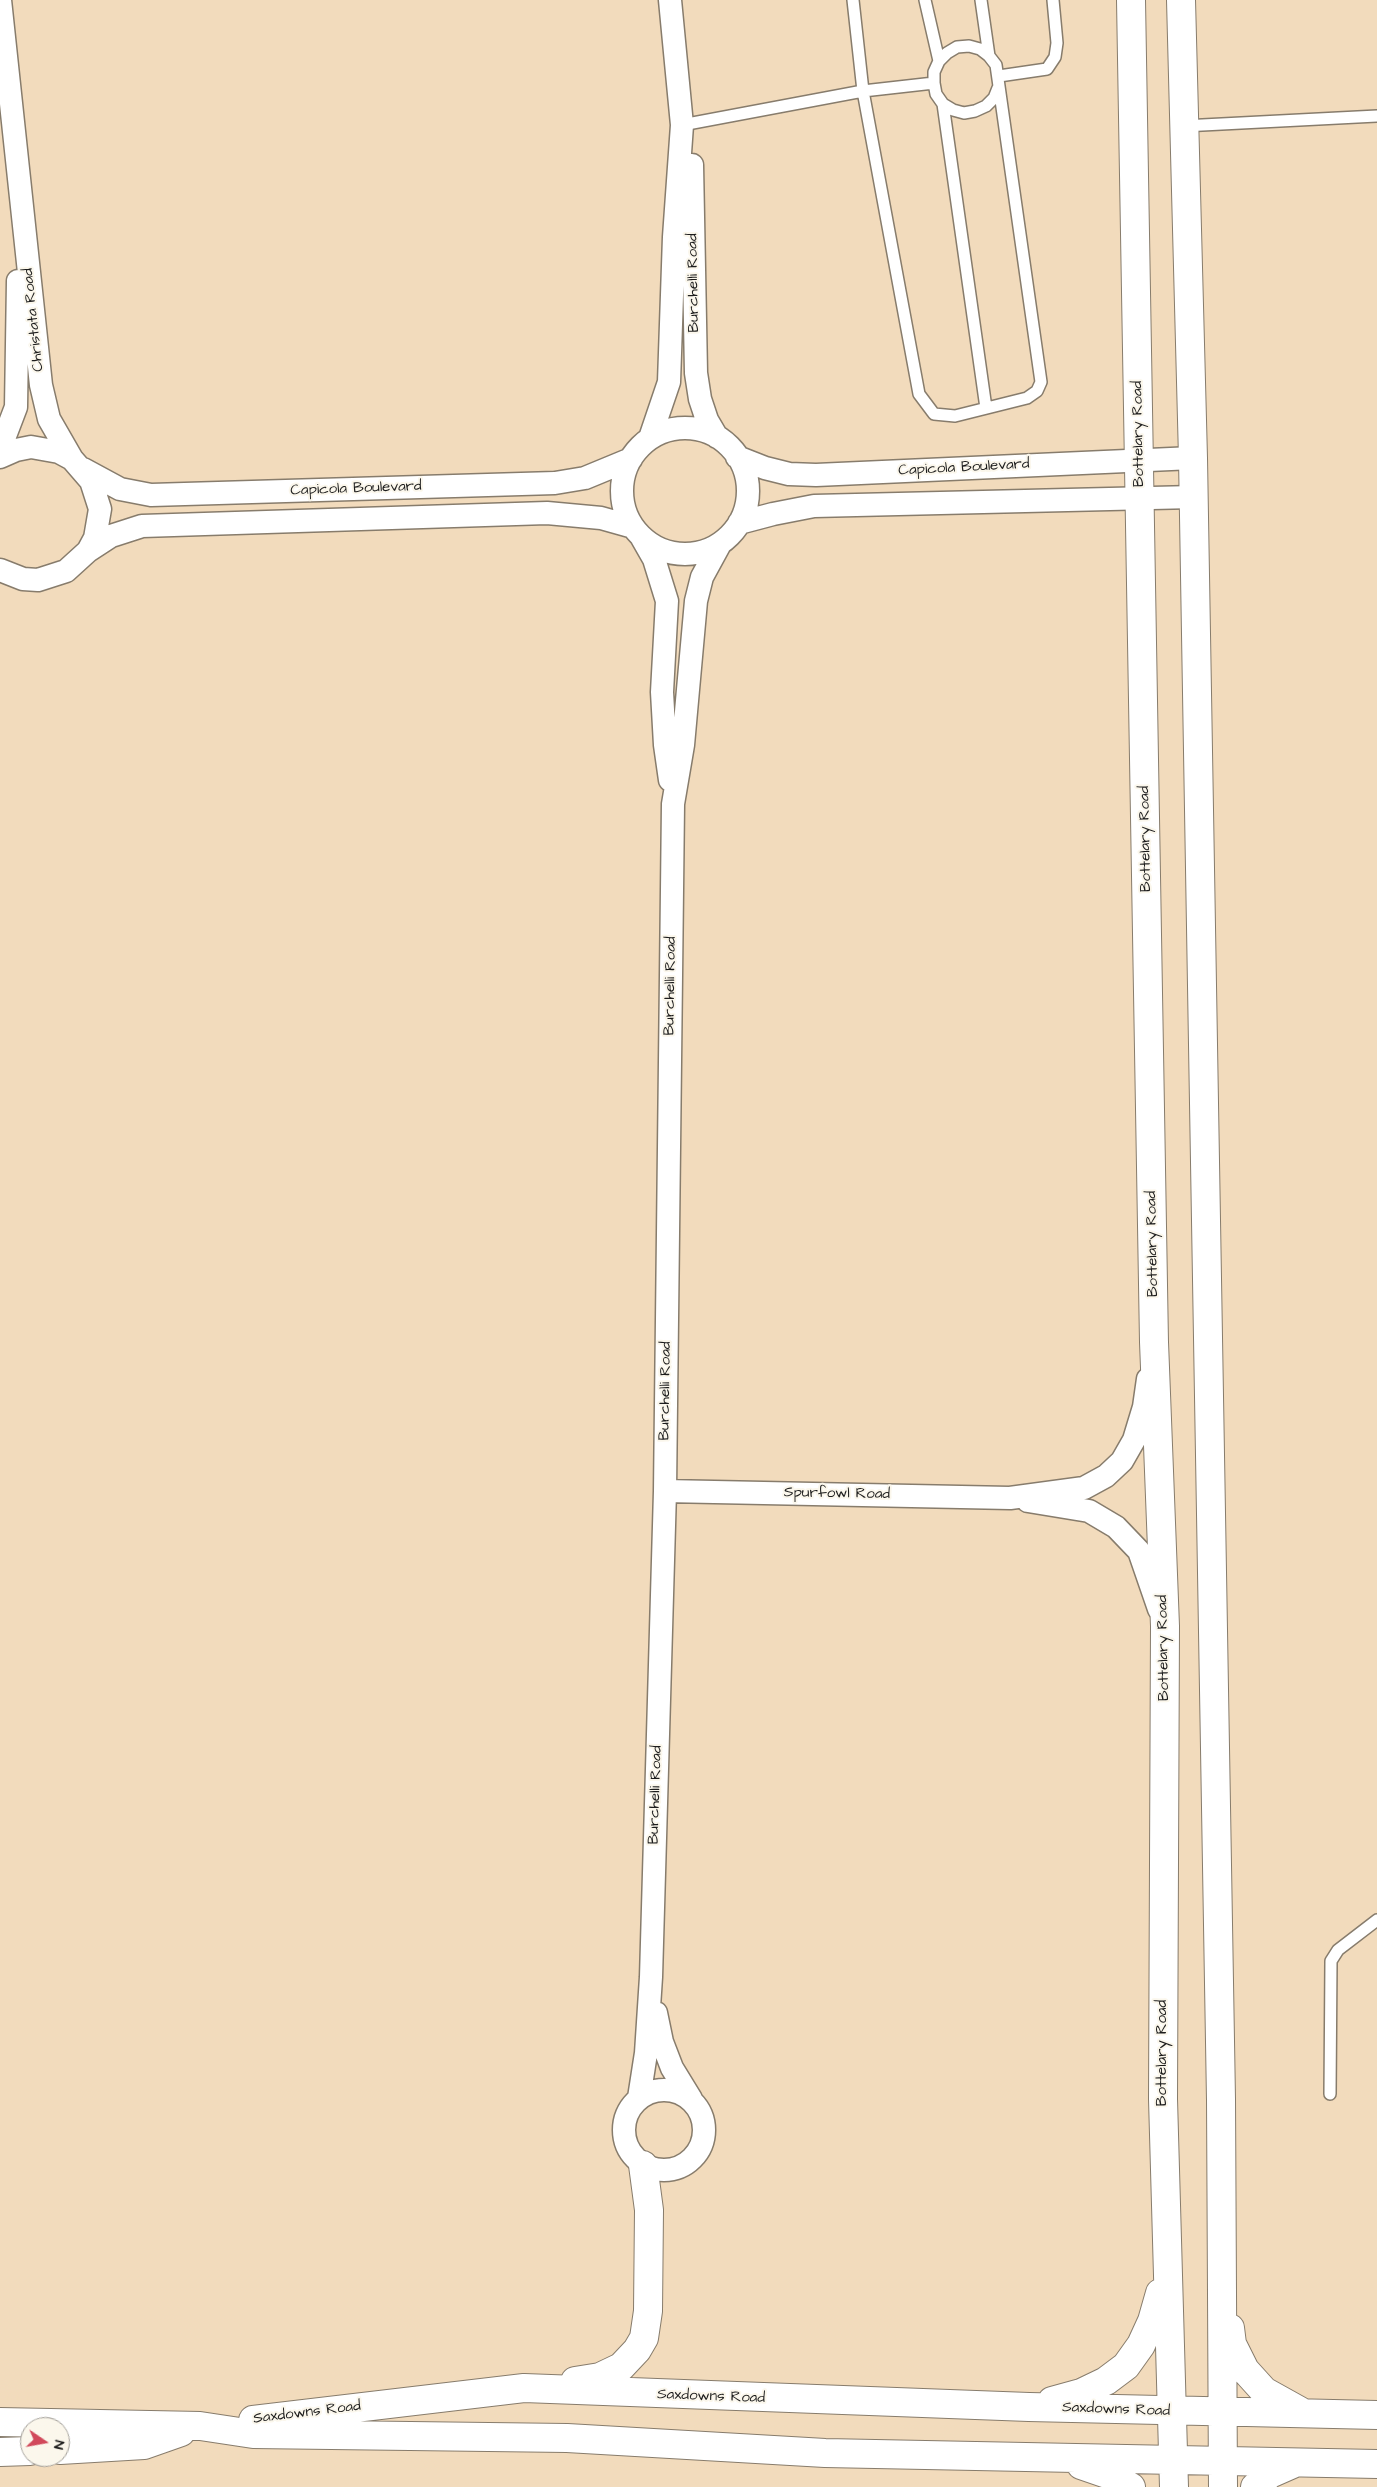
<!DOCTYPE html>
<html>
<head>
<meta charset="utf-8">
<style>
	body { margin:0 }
	#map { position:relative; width:1377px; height:2487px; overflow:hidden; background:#f2dbbc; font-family:"Architects Daughter",sans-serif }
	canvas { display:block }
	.north { position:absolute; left:20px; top:2417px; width:50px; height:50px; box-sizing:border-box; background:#fbf7ec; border:1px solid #a29f99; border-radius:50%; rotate:102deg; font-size:14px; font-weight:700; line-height:20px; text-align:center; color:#1c1c1c }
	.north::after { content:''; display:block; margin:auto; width:18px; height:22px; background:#d1495b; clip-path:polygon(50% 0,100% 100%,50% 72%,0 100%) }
</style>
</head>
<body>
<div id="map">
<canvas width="1377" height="2487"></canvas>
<div class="north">N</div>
</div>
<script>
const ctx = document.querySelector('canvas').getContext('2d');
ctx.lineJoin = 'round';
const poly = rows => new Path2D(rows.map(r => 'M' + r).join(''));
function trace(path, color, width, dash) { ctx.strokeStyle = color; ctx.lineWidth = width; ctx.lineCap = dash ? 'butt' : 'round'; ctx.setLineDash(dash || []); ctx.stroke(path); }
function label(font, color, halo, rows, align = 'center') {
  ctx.font = font + ' "Architects Daughter",sans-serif'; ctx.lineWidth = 4; ctx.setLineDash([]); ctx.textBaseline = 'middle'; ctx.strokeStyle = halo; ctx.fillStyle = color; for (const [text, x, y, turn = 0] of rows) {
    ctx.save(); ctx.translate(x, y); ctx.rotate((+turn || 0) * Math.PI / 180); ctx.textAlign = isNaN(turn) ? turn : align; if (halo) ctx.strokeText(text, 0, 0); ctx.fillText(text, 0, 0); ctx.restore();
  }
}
const lane = poly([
	[853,0,863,91,919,394,934,414,955,416,1027,398,1037,391,1041,382,996,65,989,56,980,49,969,46,957,47,947,53,939,61,934,72,934,83,936,94,943,104,953,110,964,113,975,111,986,106,994,98,998,88],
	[925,0,939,61],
	[981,0,989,56],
	[999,76,1047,69,1055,57,1057,43,1053,0],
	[943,104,986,408],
	[682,125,863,91,934,83],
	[1183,126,1377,116],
	[1330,2094,1331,1961,1338,1950,1377,1920]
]);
const street = poly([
	[0,0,41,385,49,419,72,459],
	[692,165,696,373,700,399,707,420,717,437],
	'622 491a63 63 0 1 1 126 0a63 63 0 1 1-126 0Z',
	[650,438,669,382,674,237,682,125,670,0],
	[0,449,16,407,18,281],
	[0,457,16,450,31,447,59,452,72,459,91,481,100,509,95,538,88,551,66,571,38,580,23,579,0,570],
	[737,457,765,468,789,474,816,475,1193,458],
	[83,469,120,489,151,495,555,483,585,478,631,459],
	[739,523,773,514,814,506,1194,497],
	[642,538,654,559,667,601,662,692,665,745,670,780],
	[88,551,111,536,142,526,547,513,601,518,633,527],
	[665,1491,1010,1498,1084,1488,1106,1476,1122,1461,1134,1440,1144,1407,1148,1379],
	[1028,1501,1089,1511,1116,1527,1139,1551,1159,1609],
	[656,2013,662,2042,672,2068,691,2099],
	'624 2130a40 40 0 1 1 80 0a40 40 0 1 1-80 0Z',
	[639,2098,646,2053,651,1977,665,1491,673,804,683,745,696,601,702,577,720,544]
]);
const secondary = poly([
	[1131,0,1154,1342,1165,1626,1163,2099,1174,2487],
	[1181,0,1193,458,1221,2099,1223,2487],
	[1230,2328,1232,2344,1245,2370,1264,2391,1300,2411],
	[575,2381,600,2377,621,2367,637,2350,644,2338,648,2311,649,2210,643,2165],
	[1052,2401,1081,2393,1106,2381,1126,2366,1141,2345,1152,2321,1160,2293],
	[253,2420,524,2388,1029,2407,1377,2415],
	[0,2422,200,2426,253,2434,567,2438,825,2453,1377,2464],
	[60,2450,144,2445,181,2432],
	[0,2452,30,2451],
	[1081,2465,1107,2474,1131,2487],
	[1255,2487,1270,2474,1295,2463]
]);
trace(lane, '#877c6c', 14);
trace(street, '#877c6c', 25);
trace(secondary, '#877c6c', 30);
trace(lane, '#fff', 11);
trace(street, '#fff', 22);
trace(secondary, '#fff', 28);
label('15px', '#1c1c1c', '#fbf7ec', [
	["Burchelli Road",694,283,-91],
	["Christata Road",34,320,-96],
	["Bottelary Road",1139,434,-91],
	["Capicola Boulevard",964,468,-3],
	["Capicola Boulevard",356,489,-2],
	["Bottelary Road",1146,839,-91],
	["Burchelli Road",671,986,-89],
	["Bottelary Road",1153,1244,-91],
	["Burchelli Road",666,1391,-89],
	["Spurfowl Road",837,1494,1],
	["Bottelary Road",1164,1648,-91],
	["Burchelli Road",656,1795,-88],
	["Bottelary Road",1163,2053,-90],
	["Saxdowns Road",711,2397,2],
	["Saxdowns Road",1116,2410,2],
	["Saxdowns Road",307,2413,-7]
]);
</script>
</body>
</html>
